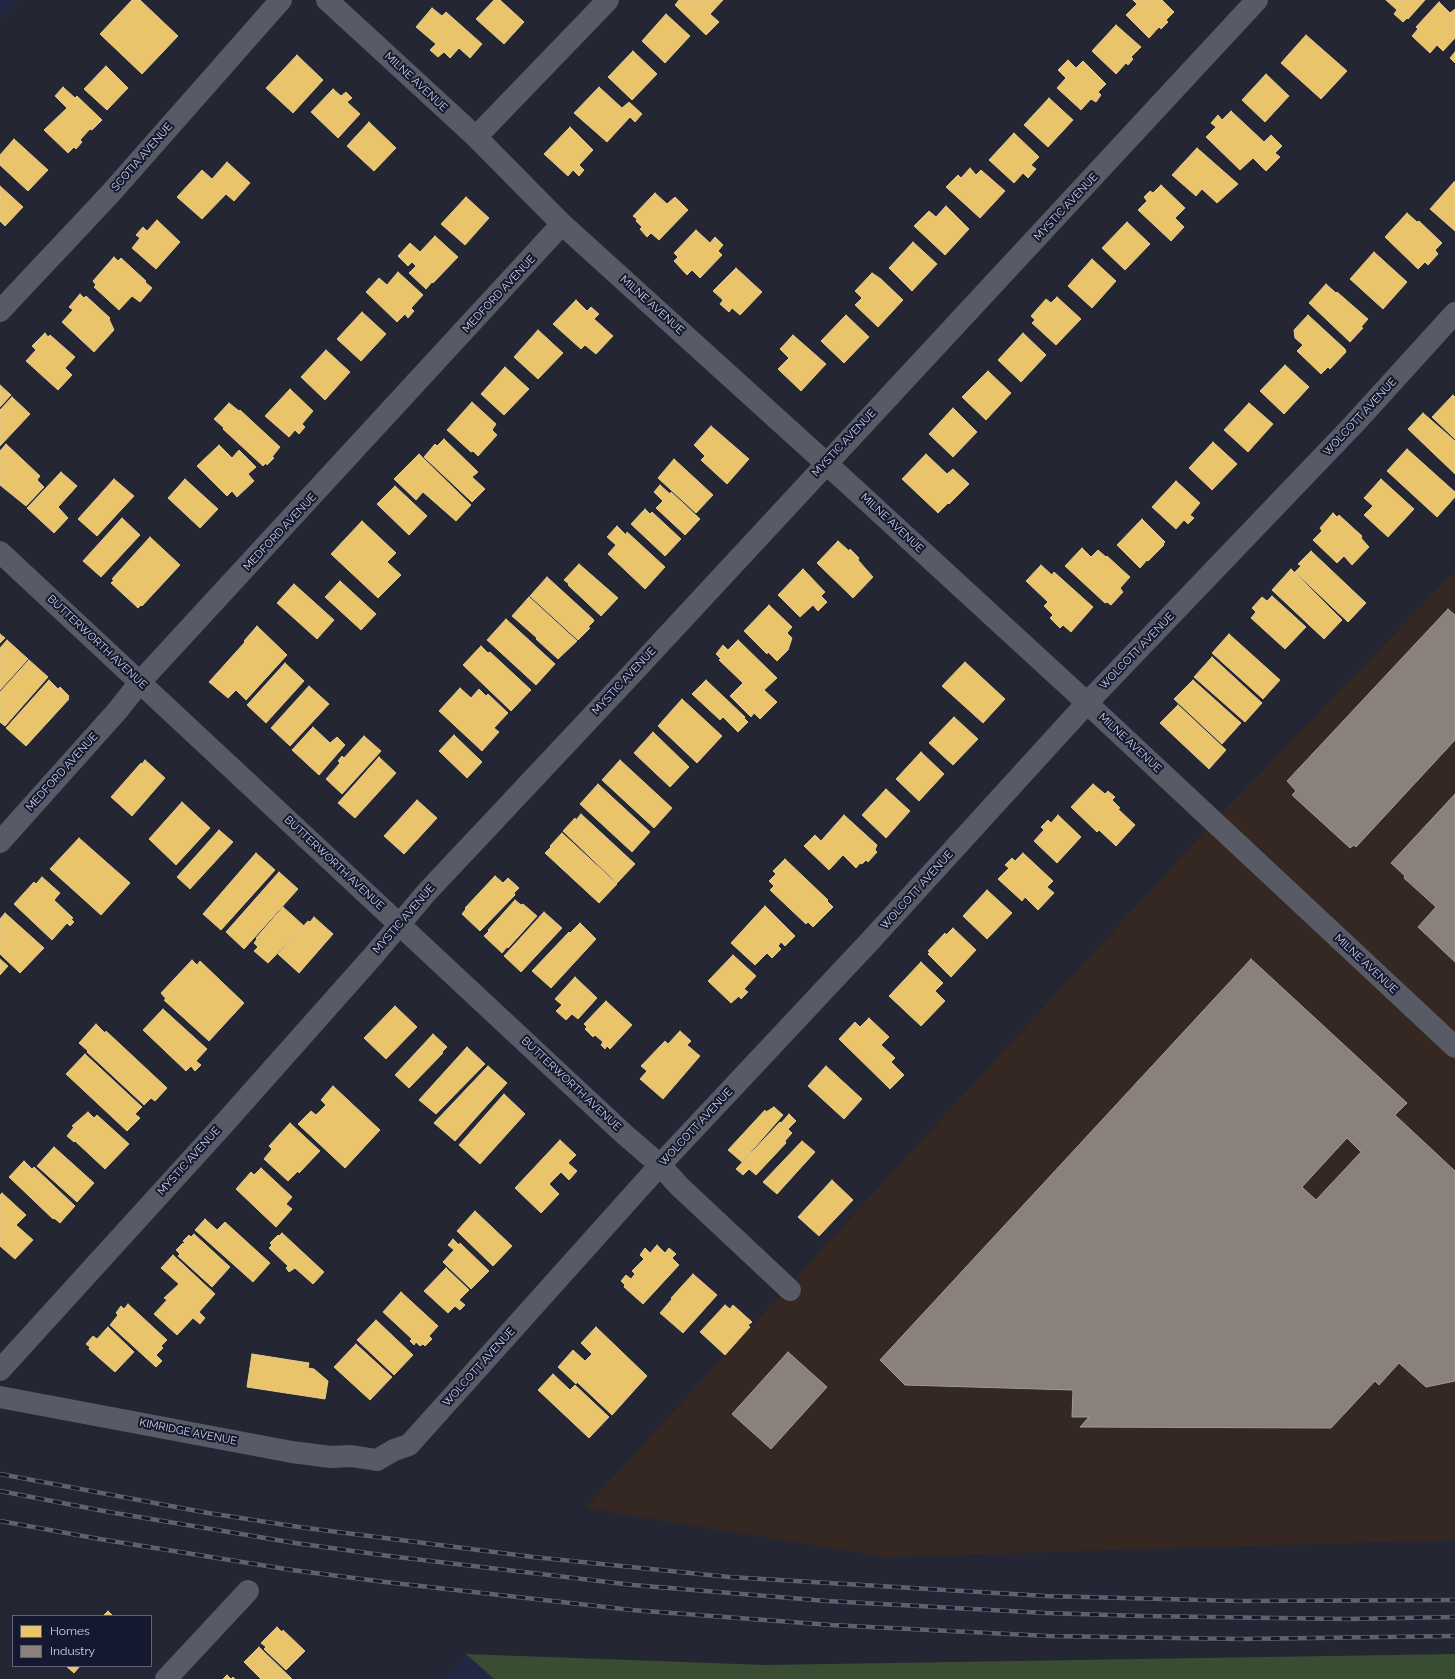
<!DOCTYPE html>
<html>
<head>
<meta charset="utf-8">
<style>
	body { margin:0 }
	#map { position:relative; width:1455px; height:1679px; overflow:hidden; background:#242634; font-family:Raleway,sans-serif }
	canvas { display:block }
	.legend { position:absolute; left:12px; top:1615px; width:140px; height:52px; box-sizing:border-box; background:#141930; border:1px solid #606479; margin:0; padding:5px 7px; list-style:none; font-size:12px; color:#d1d5e6 }
	.legend li { display:flex; align-items:center; gap:8px; height:20px }
	.legend b { width:20px; border:1px solid #606479 }
</style>
</head>
<body>
<div id="map">
<canvas width="1455" height="1679"></canvas>
<ul class="legend">
<li><b style="height:11px;background:#e9c46a"></b>Homes</li>
<li><b style="height:11px;background:#8a817c"></b>Industry</li>
</ul>
</div>
<script>
const ctx = document.querySelector('canvas').getContext('2d');
ctx.lineJoin = 'round';
function paint(path, color) { ctx.fillStyle = color; ctx.fill(path, 'evenodd'); }
const poly = rows => new Path2D(rows.map(r => 'M' + r).join(''));
function trace(path, color, width, dash) { ctx.strokeStyle = color; ctx.lineWidth = width; ctx.lineCap = dash ? 'butt' : 'round'; ctx.setLineDash(dash || []); ctx.stroke(path); }
function label(font, color, halo, rows, align = 'center') {
  ctx.font = font + ' Raleway,sans-serif'; ctx.lineWidth = 4; ctx.setLineDash([]); ctx.textBaseline = 'middle'; ctx.strokeStyle = halo; ctx.fillStyle = color; for (const [text, x, y, turn = 0] of rows) {
    ctx.save(); ctx.translate(x, y); ctx.rotate((+turn || 0) * Math.PI / 180); ctx.textAlign = isNaN(turn) ? turn : align; if (halo) ctx.strokeText(text, 0, 0); ctx.fillText(text, 0, 0); ctx.restore();
  }
}
paint(poly([
	[0,0,17,0,0,19],
	[466,1654,494,1679,441,1679]
]), '#222844');
paint(poly([
	[1455,571,1455,1540,884,1557,585,1508,1203,833]
]), '#352722');
paint(poly([
	[466,1654,765,1665,1455,1654,1455,1679,494,1679]
]), '#394d32');
const homes = poly([
	[132,0,140,0,178,36,142,74,100,34,132,0],
	[494,0,500,0,524,22,504,44,476,19,494,0],
	[679,0,723,0,710,14,719,22,706,35,675,5,679,0],
	[1133,0,1162,0,1174,12,1166,20,1168,22,1161,29,1159,27,1149,38,1126,15,1137,4,1133,0],
	[1386,0,1425,0,1408,19,1407,18,1403,22,1394,14,1397,10,1386,0],
	[1439,2,1450,13,1455,9,1455,38,1443,51,1437,45,1430,53,1412,36,1418,29,1416,27,1439,2],
	[432,8,442,16,446,12,482,44,470,58,459,48,450,58,444,52,438,57,430,50,436,44,416,27,432,8],
	[666,14,690,36,665,63,642,41,666,14],
	[1116,25,1141,47,1131,57,1133,59,1128,65,1126,63,1116,74,1092,51,1116,25],
	[1306,35,1347,71,1321,99,1281,63,1306,35],
	[633,51,657,74,632,100,608,77,633,51],
	[1455,52,1455,63,1450,58,1455,52],
	[297,55,323,80,293,113,266,88,297,55],
	[1068,60,1076,68,1083,61,1106,84,1098,92,1101,95,1096,102,1091,99,1081,110,1057,88,1066,78,1058,70,1068,60],
	[106,66,128,88,107,110,84,89,106,66],
	[1266,74,1289,96,1265,122,1242,100,1266,74],
	[63,87,75,98,77,96,102,120,92,130,90,129,80,140,82,142,76,149,74,147,68,153,44,130,67,108,55,96,63,87],
	[599,87,622,108,629,102,642,114,635,122,630,117,607,142,574,113,599,87],
	[333,89,341,96,346,92,352,98,347,102,360,114,338,138,311,112,333,89],
	[1049,98,1073,120,1048,147,1024,125,1049,98],
	[1231,111,1264,142,1271,135,1282,146,1275,153,1280,157,1266,171,1253,158,1240,170,1206,137,1216,127,1211,123,1218,115,1222,120,1231,111],
	[369,122,396,148,374,171,347,146,369,122],
	[570,127,593,150,579,165,584,170,579,176,573,170,568,176,544,154,570,127],
	[1014,133,1039,157,1031,165,1036,169,1028,178,1023,173,1014,183,989,160,1014,133],
	[14,139,48,170,28,191,0,165,0,155,14,139],
	[1197,148,1238,184,1217,203,1202,189,1196,196,1172,175,1197,148],
	[227,162,250,183,234,201,226,194,202,219,177,197,202,170,212,179,227,162],
	[970,168,976,175,981,170,1005,191,980,218,946,187,958,175,961,178,970,168],
	[1454,182,1455,182,1455,231,1430,209,1454,182],
	[1161,185,1185,208,1175,218,1184,227,1171,241,1138,210,1147,201,1144,197,1150,191,1153,193,1161,185],
	[0,186,23,207,5,226,0,221,0,186],
	[655,193,667,204,675,197,688,210,659,240,651,233,647,237,640,229,642,227,636,221,637,219,633,216,655,193],
	[466,197,489,218,465,245,441,224,466,197],
	[946,206,969,229,945,255,914,226,929,211,936,217,946,206],
	[1407,213,1417,222,1419,221,1442,243,1435,250,1438,254,1428,265,1425,262,1418,269,1385,237,1407,213],
	[157,220,180,242,156,269,132,248,140,238,136,235,143,227,147,231,157,220],
	[1127,222,1150,244,1125,270,1102,248,1127,222],
	[696,230,710,243,715,237,723,245,718,251,722,255,700,278,692,270,687,275,674,261,678,257,674,253,696,230],
	[435,236,458,257,433,283,432,282,426,289,409,273,416,266,412,262,408,266,398,256,410,243,420,252,435,236],
	[913,242,937,264,912,291,889,268,913,242],
	[1374,252,1407,282,1383,309,1350,279,1374,252],
	[114,257,118,261,121,258,146,281,145,282,152,288,140,302,132,296,119,310,94,287,96,285,93,281,114,257],
	[1092,259,1116,281,1092,308,1068,286,1092,259],
	[736,268,762,292,740,315,732,308,729,312,720,304,723,300,713,291,736,268],
	[398,272,423,295,411,308,414,311,408,318,405,314,397,322,366,292,379,278,387,285,398,272],
	[872,273,881,279,903,300,878,327,855,305,862,298,855,291,872,273],
	[1326,284,1336,293,1337,292,1368,319,1361,327,1363,328,1350,342,1309,303,1326,284],
	[80,294,84,298,86,296,110,318,109,319,114,330,94,352,62,322,73,310,69,307,80,294],
	[1057,297,1081,319,1056,345,1032,323,1035,320,1031,316,1046,299,1051,303,1057,297],
	[576,300,587,311,591,307,599,314,594,319,613,336,596,354,585,345,581,349,553,324,576,300],
	[362,312,386,334,361,361,337,339,362,312],
	[846,315,869,337,844,363,821,341,846,315],
	[1308,315,1345,349,1346,352,1330,369,1328,367,1321,374,1297,351,1303,345,1295,338,1294,330,1308,315],
	[538,330,563,353,538,379,514,357,538,330],
	[45,333,48,337,50,335,75,357,65,368,72,375,58,390,26,361,36,350,32,346,45,333],
	[1023,333,1046,355,1021,382,998,360,1023,333],
	[793,335,826,364,801,391,778,369,789,358,780,349,793,335],
	[326,350,350,372,325,400,301,377,326,350],
	[1285,365,1309,387,1284,414,1260,391,1285,365],
	[505,367,529,389,504,415,481,394,505,367],
	[988,371,1011,393,986,420,962,397,988,371],
	[0,385,11,395,0,407,0,385],
	[290,389,313,411,302,424,305,427,299,434,295,430,289,437,265,416,290,389],
	[1453,395,1455,397,1455,439,1432,417,1453,395],
	[12,397,30,414,0,446,0,410,12,397],
	[472,402,496,424,492,430,497,435,478,456,473,451,471,452,447,430,472,402],
	[229,403,239,411,240,410,280,447,272,457,274,458,267,465,266,463,263,466,223,429,224,428,214,419,229,403],
	[1249,403,1273,424,1248,452,1224,430,1249,403],
	[953,408,977,432,953,457,929,434,953,408],
	[1423,413,1455,441,1455,474,1408,429,1423,413],
	[711,426,749,459,727,484,701,460,705,456,694,445,711,426],
	[444,439,478,472,472,477,485,489,472,502,424,457,435,444,437,446,444,439],
	[1213,442,1237,464,1212,490,1189,468,1213,442],
	[6,444,40,476,37,480,44,487,26,506,0,485,0,451,6,444],
	[219,445,232,458,239,450,256,467,248,474,254,481,237,497,232,491,227,496,197,466,219,445],
	[1407,449,1455,492,1455,497,1437,517,1387,471,1407,449],
	[419,454,471,505,456,521,423,492,416,500,394,479,419,454],
	[926,454,947,474,953,469,969,484,949,504,948,503,938,513,902,479,926,454],
	[674,459,713,495,696,513,658,478,674,459],
	[61,472,77,486,58,507,68,518,54,533,27,508,61,472],
	[114,479,134,496,97,536,78,519,114,479],
	[185,479,218,509,200,528,168,498,185,479],
	[1381,479,1414,509,1388,537,1364,515,1373,506,1364,498,1381,479],
	[1176,481,1200,503,1190,515,1194,518,1188,524,1184,520,1176,529,1152,507,1176,481],
	[660,485,670,494,671,492,700,519,685,535,656,508,663,501,654,492,660,485],
	[395,486,427,516,409,535,377,504,395,486],
	[645,509,650,514,652,512,681,539,665,556,631,524,645,509],
	[1333,513,1337,517,1339,515,1362,536,1361,538,1369,547,1352,565,1344,556,1337,563,1313,540,1322,531,1320,528,1333,513],
	[122,518,140,535,101,577,83,561,122,518],
	[1142,519,1165,542,1163,544,1164,545,1148,561,1147,560,1140,568,1117,545,1142,519],
	[362,521,396,553,387,562,401,575,378,598,331,554,362,521],
	[617,526,626,535,627,532,665,567,645,589,608,554,616,545,607,537,617,526],
	[150,537,180,565,142,606,141,605,138,608,111,583,114,580,112,579,150,537],
	[838,541,849,551,850,549,859,558,858,560,873,577,853,598,817,563,838,541],
	[1082,548,1091,557,1098,550,1106,557,1107,556,1130,577,1120,588,1123,592,1111,605,1107,602,1105,603,1065,566,1082,548],
	[1311,551,1366,603,1348,622,1295,572,1301,566,1298,564,1311,551],
	[579,564,618,598,601,616,568,585,569,584,564,580,579,564],
	[1041,565,1052,575,1054,572,1093,607,1071,632,1063,625,1060,628,1050,618,1053,615,1044,606,1048,602,1026,581,1041,565],
	[803,569,825,592,821,596,827,602,818,611,813,605,800,617,778,595,803,569],
	[1291,569,1342,620,1324,639,1272,590,1291,569],
	[547,577,593,619,594,621,588,627,590,628,578,640,530,596,547,577],
	[340,581,376,614,361,630,325,597,340,581],
	[294,584,334,620,317,639,277,603,294,584],
	[1272,596,1306,627,1285,649,1251,618,1256,612,1252,608,1262,597,1267,601,1272,596],
	[529,597,577,641,558,659,536,639,537,638,512,616,529,597],
	[769,605,792,627,787,633,792,638,788,650,777,661,768,652,767,654,744,631,769,605],
	[506,619,555,664,536,685,487,640,506,619],
	[257,626,287,655,246,700,236,690,228,698,209,682,245,642,244,641,257,626],
	[0,634,5,638,0,643,0,634],
	[1229,634,1280,680,1263,699,1212,653,1229,634],
	[7,640,28,659,0,690,0,648,7,640],
	[738,640,777,678,764,690,777,702,760,719,754,713,751,717,730,696,743,683,719,660,721,659,716,654,723,645,728,650,738,640],
	[481,646,488,653,490,652,531,690,511,711,463,665,481,646],
	[1212,657,1262,703,1245,722,1194,677,1212,657],
	[29,660,48,677,5,726,0,722,0,692,29,660],
	[965,662,1005,699,983,723,942,686,965,662],
	[285,663,304,681,266,723,247,705,285,663],
	[49,680,58,689,60,687,69,696,68,698,69,699,26,746,6,728,49,680],
	[706,680,745,717,744,718,748,722,738,732,723,717,720,720,692,694,706,680],
	[1193,680,1241,723,1222,744,1174,699,1193,680],
	[309,686,329,704,290,746,271,728,309,686],
	[460,688,471,698,479,689,486,696,488,694,508,713,494,728,499,732,482,751,439,711,460,688],
	[682,699,722,736,697,763,658,726,682,699],
	[1178,705,1226,750,1209,769,1160,723,1178,705],
	[954,717,978,739,953,765,929,743,954,717],
	[313,727,330,743,337,737,345,745,319,775,292,750,313,727],
	[653,732,689,767,670,787,634,753,653,732],
	[454,735,482,762,467,778,439,751,454,735],
	[364,736,381,751,342,794,326,779,340,763,338,761,342,756,344,758,364,736],
	[921,752,944,774,919,801,896,779,921,752],
	[379,757,396,773,355,818,338,803,379,757],
	[145,760,165,778,132,816,111,797,141,763,142,764,145,760],
	[620,760,672,808,654,828,602,780,620,760],
	[598,784,650,832,632,852,580,804,598,784],
	[1093,784,1105,794,1108,791,1115,797,1112,800,1120,808,1118,809,1135,825,1116,846,1099,830,1097,832,1071,807,1093,784],
	[886,789,910,811,886,838,862,815,886,789],
	[417,800,437,818,404,854,384,836,417,800],
	[182,802,210,828,176,865,149,839,182,802],
	[581,814,635,864,617,883,563,831,575,818,576,820,581,814],
	[844,815,877,845,875,850,877,852,868,862,866,860,862,864,860,863,856,868,843,855,829,870,804,846,815,835,821,841,844,815],
	[1058,815,1081,837,1057,863,1034,841,1044,830,1041,827,1048,820,1051,823,1058,815],
	[219,830,233,842,190,889,177,877,219,830],
	[562,833,617,884,599,903,545,853,551,847,550,846,562,833],
	[79,838,130,883,101,915,50,869,79,838],
	[256,853,275,870,221,930,203,914,256,853],
	[1023,853,1053,881,1047,887,1054,893,1038,910,1025,897,1022,901,998,879,1009,868,1005,865,1012,858,1015,861,1023,853],
	[785,859,828,900,827,901,833,907,813,927,808,922,806,924,770,890,774,886,769,881,776,874,773,871,785,859],
	[279,872,298,889,244,949,226,932,279,872],
	[495,876,503,883,508,878,519,888,514,893,515,895,480,931,462,914,466,909,465,908,495,876],
	[42,877,60,893,54,900,73,918,71,919,74,922,70,926,67,923,52,940,14,904,34,882,36,884,42,877],
	[987,890,1012,913,987,939,963,916,987,890],
	[515,900,521,905,523,904,537,916,508,948,507,947,502,953,484,936,489,931,488,930,515,900],
	[765,906,795,936,785,946,781,942,778,946,781,949,772,958,767,953,755,965,731,943,765,906],
	[283,907,304,926,268,963,254,951,258,947,254,943,257,939,256,938,283,907],
	[544,912,562,928,521,972,504,956,544,912],
	[5,913,44,948,20,973,0,954,0,919,5,913],
	[314,917,333,934,299,973,278,954,308,921,310,922,314,917],
	[580,923,596,939,551,988,532,971,569,932,570,933,580,923],
	[953,928,976,950,951,977,928,954,930,952,928,951,945,933,946,935,953,928],
	[733,955,756,976,744,989,748,992,741,999,739,996,731,1003,708,981,733,955],
	[0,959,8,966,0,975,0,959],
	[192,960,197,965,200,961,244,1003,209,1041,164,1000,166,999,161,993,192,960],
	[921,962,943,983,935,991,945,1001,921,1026,889,996,921,962],
	[575,977,597,998,578,1019,572,1014,566,1020,556,1011,562,1005,555,999,575,977],
	[606,1001,632,1025,610,1049,607,1046,605,1049,601,1045,603,1042,595,1035,593,1037,585,1029,587,1027,584,1024,606,1001],
	[395,1006,417,1027,386,1059,364,1038,395,1006],
	[163,1009,207,1049,196,1061,201,1065,195,1071,191,1066,186,1071,143,1030,163,1009],
	[869,1018,889,1037,881,1045,895,1058,891,1062,904,1075,890,1089,839,1039,855,1022,860,1027,869,1018],
	[96,1024,105,1033,106,1031,167,1088,155,1101,151,1098,144,1105,87,1052,88,1051,79,1043,96,1024],
	[680,1031,691,1041,687,1045,700,1056,663,1099,640,1079,647,1071,641,1066,665,1041,668,1044,680,1031],
	[433,1034,447,1047,442,1052,443,1053,409,1088,395,1075,433,1034],
	[467,1047,485,1064,436,1114,419,1100,467,1047],
	[85,1054,142,1107,135,1114,140,1118,127,1131,66,1074,85,1054],
	[488,1066,507,1083,455,1141,434,1123,488,1066],
	[826,1066,862,1099,844,1119,808,1086,826,1066],
	[333,1086,380,1130,345,1168,298,1124,311,1111,316,1115,326,1105,321,1100,333,1086],
	[504,1094,525,1114,480,1164,459,1145,504,1094],
	[774,1107,783,1115,742,1162,728,1150,765,1110,766,1112,774,1107],
	[88,1112,94,1118,97,1115,129,1144,105,1169,75,1141,74,1142,67,1136,74,1127,72,1126,88,1112],
	[789,1114,796,1121,788,1129,792,1133,785,1141,786,1143,756,1175,749,1169,743,1175,736,1169,780,1122,781,1123,789,1114],
	[290,1123,320,1151,299,1173,298,1171,288,1181,264,1159,272,1149,269,1146,290,1123],
	[560,1140,576,1155,568,1163,577,1171,569,1180,561,1172,549,1184,559,1194,541,1213,515,1188,560,1140],
	[802,1141,815,1152,777,1194,763,1182,802,1141],
	[54,1147,94,1183,77,1202,37,1166,54,1147],
	[24,1161,32,1169,34,1167,75,1206,60,1223,54,1218,53,1219,9,1177,24,1161],
	[261,1168,292,1197,286,1204,292,1209,276,1227,236,1189,251,1172,254,1175,261,1168],
	[832,1180,853,1200,819,1236,798,1217,832,1180],
	[2,1193,26,1215,16,1225,33,1240,15,1259,0,1246,0,1195,2,1193],
	[475,1211,512,1246,493,1266,457,1231,475,1211],
	[205,1219,217,1230,225,1222,270,1263,253,1282,195,1230,205,1219],
	[282,1233,324,1272,313,1284,295,1268,289,1272,286,1268,288,1266,269,1248,272,1245,270,1243,278,1235,279,1236,282,1233],
	[194,1234,230,1267,212,1287,178,1256,180,1254,176,1250,183,1243,184,1244,185,1243,183,1241,189,1235,191,1237,194,1234],
	[453,1239,459,1245,460,1243,489,1271,471,1289,443,1262,454,1250,448,1245,453,1239],
	[657,1245,665,1253,669,1248,676,1254,672,1258,679,1265,643,1304,624,1287,625,1285,621,1281,626,1275,631,1279,635,1274,632,1271,644,1259,640,1255,645,1248,650,1253,657,1245],
	[173,1255,215,1294,199,1312,205,1318,200,1324,193,1318,177,1335,154,1314,167,1300,164,1298,179,1284,161,1268,173,1255],
	[446,1268,469,1290,459,1300,465,1305,460,1310,455,1306,448,1313,424,1291,446,1268],
	[693,1274,717,1295,683,1333,660,1313,672,1299,671,1298,693,1274],
	[401,1292,438,1326,429,1336,432,1339,425,1346,423,1344,420,1346,416,1342,414,1345,410,1341,412,1339,383,1312,401,1292],
	[128,1304,167,1340,161,1346,163,1348,156,1355,162,1361,156,1367,110,1325,118,1315,116,1313,121,1306,124,1309,128,1304],
	[725,1305,730,1309,733,1305,752,1322,748,1325,750,1327,725,1355,700,1332,725,1305],
	[376,1320,413,1355,394,1375,357,1340,376,1320],
	[108,1327,134,1352,115,1372,89,1349,90,1347,86,1344,93,1336,97,1339,108,1327],
	[596,1327,647,1376,612,1415,577,1382,576,1384,558,1367,573,1350,585,1361,592,1354,581,1343,596,1327],
	[356,1344,392,1377,370,1400,334,1367,356,1344],
	[252,1354,309,1363,308,1368,314,1369,328,1381,325,1399,247,1387,252,1354],
	[553,1374,570,1390,575,1385,609,1417,589,1438,538,1390,553,1374],
	[108,1611,113,1616,103,1616,108,1611],
	[277,1627,282,1632,283,1630,305,1651,286,1670,264,1649,266,1647,261,1643,277,1627],
	[259,1647,290,1677,292,1679,261,1679,244,1662,259,1647],
	[66,1666,80,1666,74,1673,66,1666],
	[227,1675,231,1679,233,1677,235,1679,223,1679,227,1675]
]);
paint(homes, '#e9c46a');
trace(homes, '#e2c98f', 1);
const industry = poly([
	[1448,609,1455,615,1455,740,1356,847,1354,845,1350,848,1292,795,1296,791,1287,781,1448,609],
	[1455,794,1455,962,1418,927,1436,907,1404,878,1405,876,1391,863,1455,794],
	[1251,959,1407,1103,1395,1115,1455,1171,1455,1381,1426,1387,1399,1363,1379,1385,1375,1381,1331,1428,1080,1427,1089,1417,1072,1417,1073,1390,905,1385,880,1360,1251,959],
	[1347,1138,1361,1152,1316,1200,1302,1187,1347,1138],
	[788,1352,827,1387,771,1449,732,1414,788,1352]
]);
paint(industry, '#8a817c');
trace(industry, '#9f9a9c', 1);
trace(poly([
	[327,0,476,137,562,224,851,486,1073,690,1455,1047],
	[476,137,608,0],
	[0,311,110,194,281,0],
	[0,552,624,1134,660,1165,679,1186,790,1290],
	[0,842,118,710,140,682,562,224],
	[0,1370,222,1126,373,956,426,893,627,679,1257,0],
	[0,1397,292,1452,331,1457,351,1456,377,1460,394,1450,409,1445,660,1165,871,940,1087,703,1354,424,1455,313],
	[166,1679,248,1591]
]), '#585a65', 22);
const rail = poly([
	[0,1474,208,1513,299,1527,533,1557,729,1577,1046,1596,1240,1601,1455,1600],
	[0,1491,109,1512,295,1543,389,1556,633,1585,827,1601,1046,1613,1141,1616,1346,1619,1455,1617],
	[0,1521,105,1540,292,1570,385,1582,632,1610,831,1625,1048,1636,1241,1639,1455,1636]
]);
trace(rail, '#60626b', 4.5);
trace(rail, '#141930', 3, [9]);
label('11px', '#d1d5e6', '#141930', [
	["MILNE AVENUE",416,82,43],
	["SCOTIA AVENUE",142,157,-49],
	["MYSTIC AVENUE",1066,207,-47],
	["MEDFORD AVENUE",499,294,-47],
	["MILNE AVENUE",652,305,42],
	["WOLCOTT AVENUE",1360,417,-47],
	["MYSTIC AVENUE",844,443,-47],
	["MILNE AVENUE",892,523,43],
	["MEDFORD AVENUE",280,532,-47],
	["BUTTERWORTH AVENUE",97,642,43],
	["WOLCOTT AVENUE",1137,651,-46],
	["MYSTIC AVENUE",624,681,-47],
	["MILNE AVENUE",1130,743,43],
	["MEDFORD AVENUE",62,772,-48],
	["BUTTERWORTH AVENUE",334,863,43],
	["WOLCOTT AVENUE",917,890,-48],
	["MYSTIC AVENUE",404,919,-49],
	["MILNE AVENUE",1366,964,43],
	["BUTTERWORTH AVENUE",571,1084,43],
	["WOLCOTT AVENUE",696,1127,-47],
	["MYSTIC AVENUE",189,1161,-48],
	["WOLCOTT AVENUE",479,1367,-48],
	["KIMRIDGE AVENUE",188,1432,11]
]);
</script>
</body>
</html>
